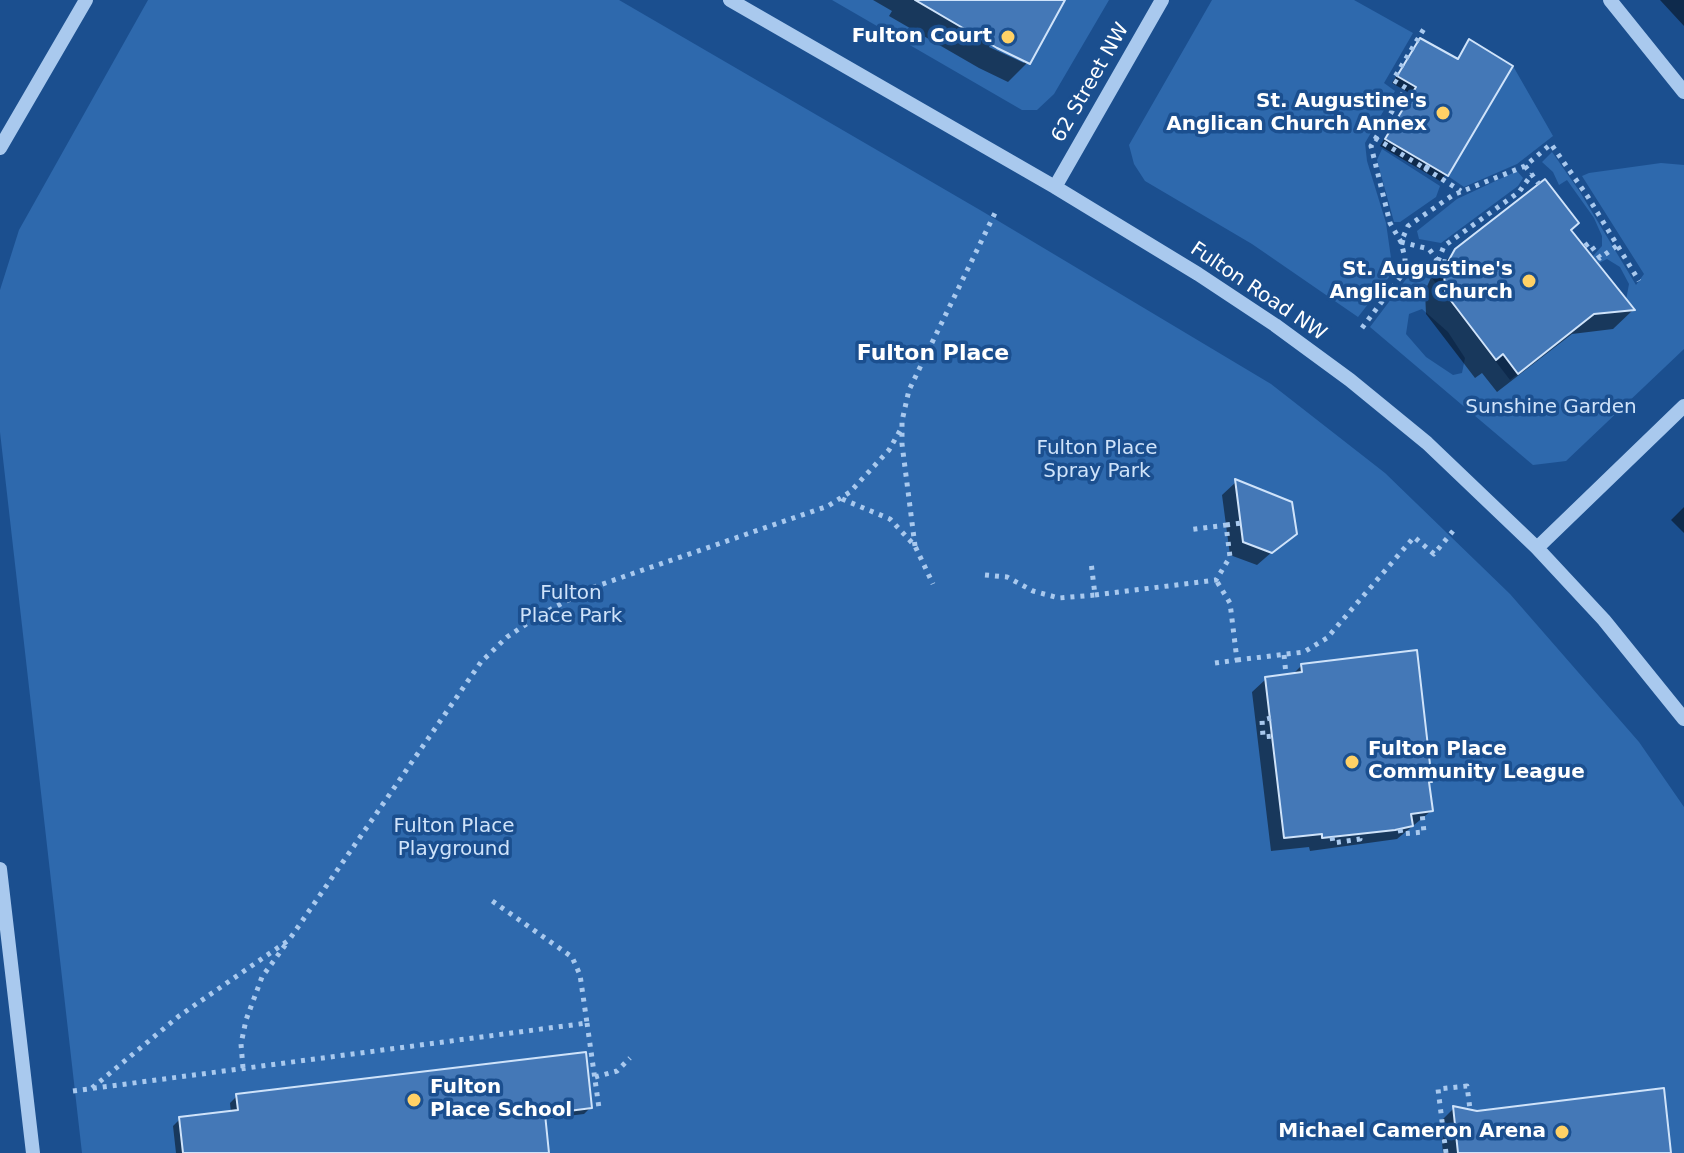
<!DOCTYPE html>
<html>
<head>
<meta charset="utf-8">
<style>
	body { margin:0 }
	canvas { display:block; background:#1b4f8f }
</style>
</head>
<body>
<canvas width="1684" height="1153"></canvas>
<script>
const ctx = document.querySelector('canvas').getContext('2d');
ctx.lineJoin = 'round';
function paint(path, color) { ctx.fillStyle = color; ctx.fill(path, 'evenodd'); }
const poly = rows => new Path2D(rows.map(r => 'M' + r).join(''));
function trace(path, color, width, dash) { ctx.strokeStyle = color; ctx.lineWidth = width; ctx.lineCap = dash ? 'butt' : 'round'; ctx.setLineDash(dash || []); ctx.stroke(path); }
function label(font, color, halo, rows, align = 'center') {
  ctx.font = font + ' "DejaVu Sans",sans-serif'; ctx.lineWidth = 7; ctx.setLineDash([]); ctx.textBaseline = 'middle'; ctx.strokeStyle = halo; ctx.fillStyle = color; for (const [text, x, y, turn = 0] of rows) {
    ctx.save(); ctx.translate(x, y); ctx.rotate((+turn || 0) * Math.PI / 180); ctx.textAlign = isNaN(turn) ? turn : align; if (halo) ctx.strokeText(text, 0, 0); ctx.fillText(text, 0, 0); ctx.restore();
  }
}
paint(poly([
	[148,0,619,0,980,210,1271,384,1385,473,1510,594,1639,742,1684,807,1684,1153,82,1153,0,432,0,290,19,230],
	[832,0,915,0,1002,50,1007,48,1021,59,1035,56,1041,44,1036,29,1044,16,1054,20,1065,0,1109,0,1054,94,1037,110,1022,110],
	[1212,0,1354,0,1413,33,1384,83,1395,91,1365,143,1367,161,1386,223,1393,272,1358,317,1252,244,1145,181,1134,164,1129,145],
	[1513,66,1553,136,1517,164,1464,187,1448,176],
	[1382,149,1440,186,1436,197,1400,222,1394,222,1377,160],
	[1552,152,1580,192,1636,285,1644,274,1582,176,1589,173,1661,163,1684,165,1684,349,1566,461,1533,465,1370,327,1410,274,1431,277,1510,380,1594,314,1624,311,1629,284,1620,267,1607,259,1599,263,1593,256,1602,246,1602,236,1594,218,1567,180,1559,185,1553,172,1542,162],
	[1422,309,1448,332,1465,358,1462,373,1453,375,1426,357,1406,334,1409,314],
	[1517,171,1523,178,1518,186,1441,243,1419,239,1417,231,1457,199]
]), '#2e69ad');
paint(poly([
	[873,0,1063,0,1028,62,1008,82,979,68,889,16,892,11],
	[991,43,1024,59,1024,63,989,47],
	[1660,0,1684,0,1684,26],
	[1420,40,1456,61,1469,42,1446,174,1440,181,1380,146,1411,94,1392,83],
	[1569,231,1633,310,1613,329,1572,334,1497,392,1482,373,1475,378,1426,314,1425,291,1433,273,1454,253],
	[1236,482,1294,533,1257,565,1230,555,1222,495],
	[1684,507,1684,533,1671,520],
	[1302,665,1430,781,1428,784,1431,811,1397,839,1310,851,1309,847,1271,851,1252,692,1266,679,1292,675],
	[237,1096,590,1108,584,1114,543,1119,547,1153,176,1153,173,1126,180,1119,231,1113,230,1103],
	[1453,1109,1669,1153,1443,1153,1440,1122]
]), '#0007');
const building = poly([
	[915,0,1065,0,1030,64,997,48,915,0],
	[1420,38,1458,59,1469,39,1513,66,1448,176,1385,139,1416,87,1397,76,1420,38],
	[1545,179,1579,223,1571,230,1635,310,1594,314,1518,374,1503,354,1496,360,1445,293,1444,269,1455,249,1545,179],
	[1235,479,1292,502,1297,534,1272,553,1243,542,1235,479],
	[1417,650,1432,782,1429,782,1433,811,1411,814,1413,826,1395,830,1322,838,1322,834,1284,838,1265,677,1302,672,1301,664,1417,650],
	[586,1052,592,1108,545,1114,549,1153,183,1153,179,1117,238,1110,236,1094,586,1052],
	[1664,1088,1671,1153,1458,1153,1453,1106,1477,1111,1664,1088]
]);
paint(building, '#4478b7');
trace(building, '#cfe3fa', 2);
trace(poly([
	[1375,138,1426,169,1429,164,1426,169,1461,191],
	[1525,166,1539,184],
	[1585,246,1589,243,1600,258,1618,245],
	[1438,261,1429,249,1401,242,1408,226,1453,195,1525,166,1551,144,1588,197,1639,281],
	[1438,261,1444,246,1519,192,1532,174],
	[1405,265,1424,269,1438,261,1447,262],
	[1362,328,1405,271,1405,258,1401,242,1390,223,1371,146,1406,88,1393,80,1425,27],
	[842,499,890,519,915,546,933,584],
	[1226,525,1241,523],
	[915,546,902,444,902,421,909,390,996,211],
	[985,575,1007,577,1033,591,1059,598,1095,595,1091,562],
	[1095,595,1216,580,1230,557,1226,525,1188,530],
	[1284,655,1286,674],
	[1237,660,1304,652,1327,638,1414,537,1434,554,1453,531],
	[1215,663,1237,660,1230,603,1216,580],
	[1271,718,1262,720,1263,737,1273,736],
	[1400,829,1401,834,1424,832,1422,813],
	[1332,837,1333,843,1360,839,1359,834],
	[587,1023,599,1108],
	[243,1068,241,1044,246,1020,262,977,286,944],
	[595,1077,617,1071,630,1058],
	[92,1088,179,1016,289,940,481,662,507,637,540,615,591,588,828,506,850,492,889,450,902,427],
	[73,1091,587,1023,580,975,572,957,488,898],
	[1446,1153,1438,1089,1467,1086,1470,1109]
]), '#a9c9ee', 5, [4, 6]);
trace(poly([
	[730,0,1055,187,1198,274,1275,325,1350,380,1427,443,1537,548,1604,620,1684,719],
	[1610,0,1684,92],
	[0,148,86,0],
	[1055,187,1162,0],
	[1537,548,1684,406],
	[0,869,33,1153]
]), '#a9c9ee', 14);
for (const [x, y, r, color] of [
	[1008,37,8,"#ffd166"],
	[1443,113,8,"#ffd166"],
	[1529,281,8,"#ffd166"],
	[1352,762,8,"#ffd166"],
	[414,1100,8,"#ffd166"],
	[1562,1132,8,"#ffd166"]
]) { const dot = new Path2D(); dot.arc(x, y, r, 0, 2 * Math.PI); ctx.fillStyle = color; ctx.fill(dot); trace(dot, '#1b4f8f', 3); }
label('bold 20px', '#fff', '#1b4f8f', [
	["Fulton Court",992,37],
	["St. Augustine's",1427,102],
	["Anglican Church Annex",1427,125],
	["St. Augustine's",1513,270],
	["Anglican Church",1513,293],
	["Fulton Place",1368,750,"left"],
	["Community League",1368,773,"left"],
	["Fulton",430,1088,"left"],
	["Place School",430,1111,"left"],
	["Michael Cameron Arena",1546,1132]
], 'right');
label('20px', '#fff', '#1b4f8f', [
	["62 Street NW",1091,83,-60],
	["Fulton Road NW",1258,292,34]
]);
label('20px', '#cfe3fa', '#1b4f8f', [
	["Sunshine Garden",1551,408],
	["Fulton Place",1097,449],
	["Spray Park",1097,472],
	["Fulton",571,594],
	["Place Park",571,617],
	["Fulton Place",454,827],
	["Playground",454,850]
]);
label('bold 22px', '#fff', '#1b4f8f', [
	["Fulton Place",933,354]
]);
</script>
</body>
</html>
